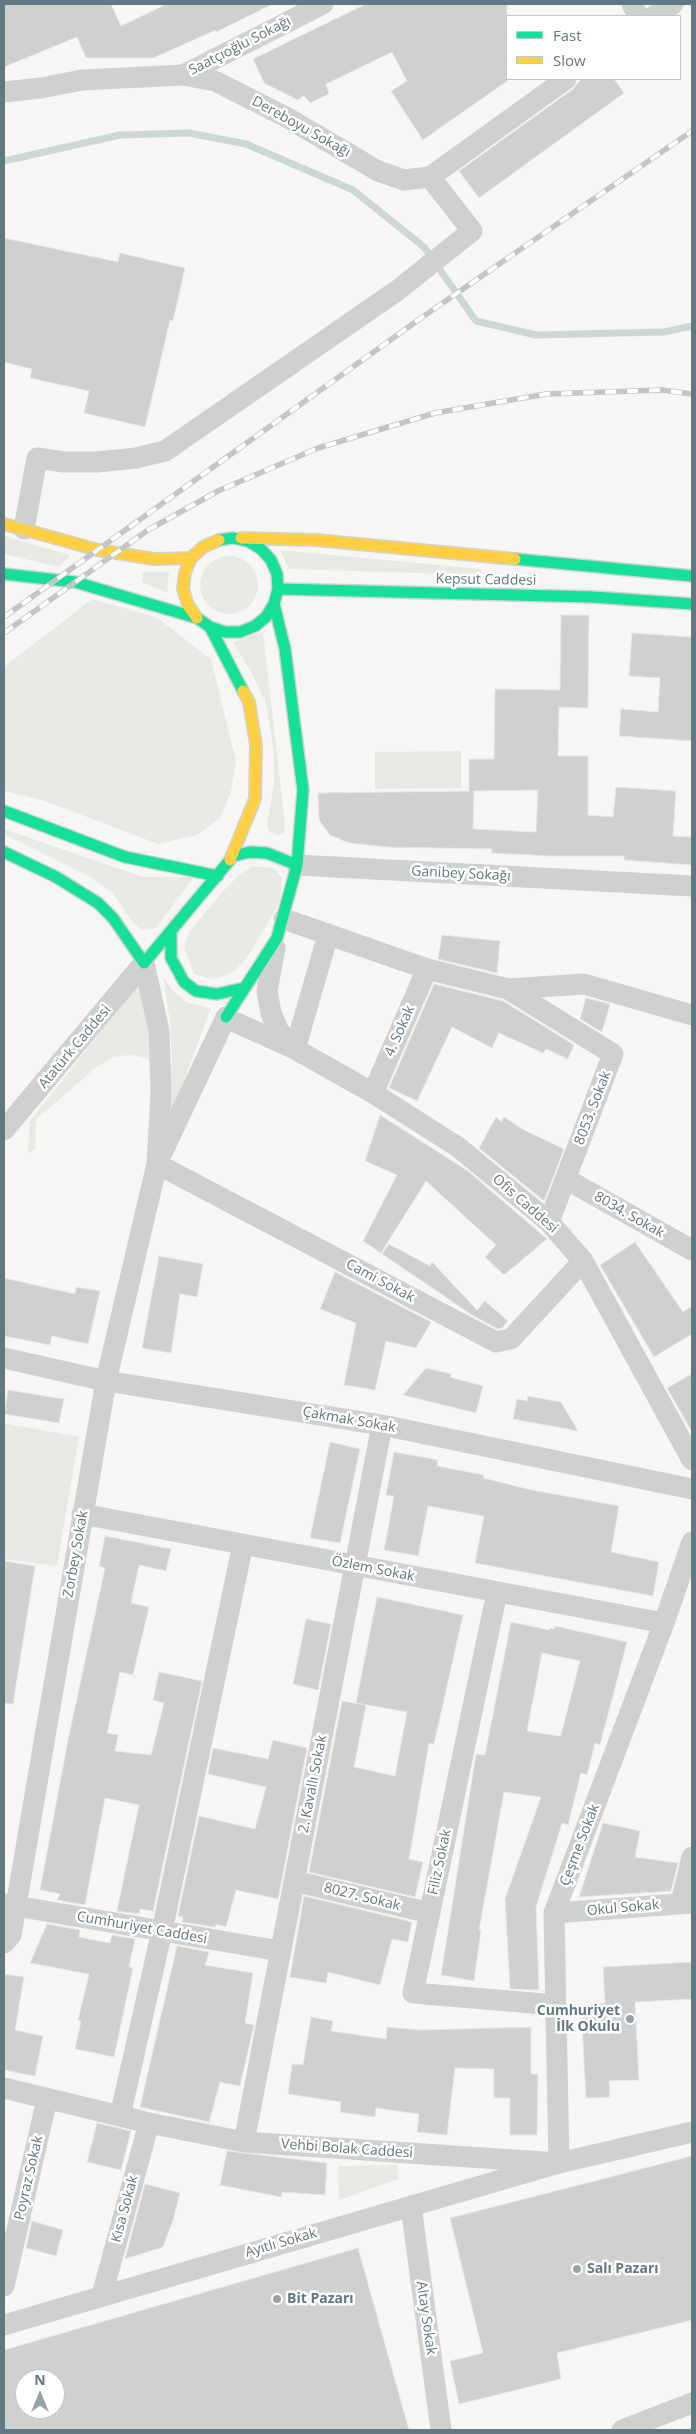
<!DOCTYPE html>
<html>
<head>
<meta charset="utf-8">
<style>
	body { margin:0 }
	#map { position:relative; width:696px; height:2434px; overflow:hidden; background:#f7f6f5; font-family:"Open Sans",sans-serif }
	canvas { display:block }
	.frame { position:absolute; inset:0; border:5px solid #607882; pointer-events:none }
	.legend { position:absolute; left:506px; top:15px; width:175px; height:65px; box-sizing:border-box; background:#fff; border:1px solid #bfc9cd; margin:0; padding:6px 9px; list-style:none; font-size:15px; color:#607882 }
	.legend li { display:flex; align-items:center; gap:10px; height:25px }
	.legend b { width:25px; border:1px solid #bfc9cd }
	.north { position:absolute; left:15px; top:2369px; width:50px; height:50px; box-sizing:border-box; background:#fff; border:1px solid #bfc9cd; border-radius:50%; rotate:0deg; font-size:14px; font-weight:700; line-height:20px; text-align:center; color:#607882 }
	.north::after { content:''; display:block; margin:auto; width:18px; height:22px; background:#95a4aa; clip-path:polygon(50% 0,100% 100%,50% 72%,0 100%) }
</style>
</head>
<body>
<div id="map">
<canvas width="696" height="2434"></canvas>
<div class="frame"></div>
<ul class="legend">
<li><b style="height:6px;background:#16e098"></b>Fast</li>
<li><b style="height:6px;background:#ffcf43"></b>Slow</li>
</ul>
<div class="north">N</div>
</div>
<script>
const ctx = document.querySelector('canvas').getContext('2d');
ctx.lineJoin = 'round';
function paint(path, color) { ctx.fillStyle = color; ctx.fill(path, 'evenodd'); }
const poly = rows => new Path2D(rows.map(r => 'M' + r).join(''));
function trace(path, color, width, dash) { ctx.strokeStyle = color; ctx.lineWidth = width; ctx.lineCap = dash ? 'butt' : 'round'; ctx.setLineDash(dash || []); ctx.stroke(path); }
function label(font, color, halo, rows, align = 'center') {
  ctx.font = font + ' "Open Sans",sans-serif'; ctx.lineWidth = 5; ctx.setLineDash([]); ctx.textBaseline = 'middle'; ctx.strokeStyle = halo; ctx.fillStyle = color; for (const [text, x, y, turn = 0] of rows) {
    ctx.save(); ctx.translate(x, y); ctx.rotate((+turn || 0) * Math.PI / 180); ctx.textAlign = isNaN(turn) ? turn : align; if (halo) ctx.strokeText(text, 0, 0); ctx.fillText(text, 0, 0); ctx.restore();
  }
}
paint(poly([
	[4,536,70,555,59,567,4,554],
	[280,550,481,569,481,573,479,575,289,569],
	'200 585a29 29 0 1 1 58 0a29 29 0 1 1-58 0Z',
	[143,572,169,572,167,593,142,582],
	[92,599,156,617,211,659,236,761,231,792,220,818,197,835,158,844,45,801,4,791,4,667],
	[263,632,285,825,284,833,279,835,269,832,267,823,274,785,274,751,266,704,253,675,233,642],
	[461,751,461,788,375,789,375,752],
	[4,829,143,877,194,877,156,928,142,930,133,923,112,892,90,877,4,834],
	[252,866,274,868,282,878,280,902,250,953,236,970,225,976,211,979,194,974,184,947,189,932,225,889,240,874],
	[163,977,173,991,188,1003,211,1008,166,1129,172,1061,170,1022],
	[139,983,149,1036,149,1061,143,1057,129,1055,113,1057,94,1069,39,1117,36,1120,35,1149,28,1153,30,1121],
	[4,1423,79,1437,57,1566,4,1559],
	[397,2165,398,2179,339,2200,338,2166]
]), '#e7eae3');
trace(poly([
	[4,161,120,135,189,133,246,144,353,190,424,247,476,321,536,335,664,332,692,326]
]), '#ccd7d8', 7);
const building = poly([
	[4,4,111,4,121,26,167,4,273,4,216,32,216,30,153,58,86,58,77,37,4,67,4,4],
	[366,4,507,4,507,81,423,140,391,91,407,81,392,52,326,84,329,94,310,103,304,96,298,100,264,83,253,59,366,4],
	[581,79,614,79,624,93,479,198,459,171,573,89,581,79],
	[4,238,118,262,120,253,185,268,173,321,170,320,145,427,84,413,89,391,30,378,32,369,4,362,4,238],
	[561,615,589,615,588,708,559,707,558,756,588,756,588,815,613,817,616,787,676,791,673,836,692,837,692,865,624,860,624,856,550,856,491,853,492,849,387,847,349,843,330,835,319,820,318,793,469,791,469,759,494,759,495,689,560,690,561,615],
	[538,790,536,832,473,829,474,791,538,790],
	[632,633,692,637,692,741,619,736,621,709,658,712,660,678,629,676,632,633],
	[442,935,500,941,497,973,438,959,442,935],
	[434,984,503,1001,574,1045,568,1059,546,1049,543,1053,499,1033,492,1048,452,1027,417,1101,389,1088,434,984],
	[586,998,610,1004,602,1032,580,1019,586,998],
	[380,1115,468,1171,547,1239,504,1275,485,1257,496,1245,426,1181,381,1253,363,1241,397,1175,365,1161,380,1115],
	[496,1117,501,1122,504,1117,522,1129,564,1149,544,1201,479,1148,496,1117],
	[635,1242,683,1312,692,1306,692,1334,654,1357,600,1265,635,1242],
	[389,1244,430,1266,432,1262,477,1310,485,1301,508,1321,502,1328,498,1329,472,1315,382,1254,389,1244],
	[159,1256,203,1264,197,1297,180,1294,171,1353,142,1348,159,1256],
	[335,1272,431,1322,416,1348,386,1341,375,1390,344,1385,356,1323,320,1309,335,1272],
	[4,1278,75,1294,76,1287,100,1291,88,1344,52,1336,50,1345,4,1336,4,1278],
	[426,1368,451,1374,450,1377,483,1386,476,1413,403,1395,426,1368],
	[692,1374,692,1432,667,1388,692,1374],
	[8,1390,64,1399,59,1423,4,1414,8,1390],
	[528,1396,561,1402,578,1431,513,1419,517,1399,527,1401,528,1396],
	[330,1442,360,1449,340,1543,310,1538,330,1442],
	[394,1452,438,1460,437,1466,484,1475,483,1478,527,1489,619,1506,611,1552,659,1562,653,1596,475,1563,484,1516,428,1506,418,1556,384,1550,394,1496,386,1495,394,1452],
	[105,1536,171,1549,166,1571,139,1565,131,1603,149,1607,133,1675,120,1672,107,1733,118,1735,115,1751,151,1755,164,1703,153,1700,159,1672,202,1681,153,1911,140,1909,139,1914,117,1911,139,1805,105,1798,85,1905,57,1900,60,1894,40,1890,68,1740,105,1568,99,1566,105,1536],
	[4,1561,35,1566,13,1704,4,1703,4,1561],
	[377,1597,463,1615,434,1744,429,1743,409,1859,423,1862,415,1897,309,1872,342,1701,366,1705,354,1767,395,1776,407,1712,356,1703,377,1597],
	[306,1619,331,1624,318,1690,293,1684,306,1619],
	[511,1622,549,1630,550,1628,554,1629,555,1626,627,1642,600,1745,595,1743,587,1775,581,1773,568,1825,562,1823,536,1907,539,1990,510,1989,505,1899,541,1797,504,1792,479,1930,481,1930,474,1981,441,1975,476,1754,485,1755,511,1622],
	[542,1653,580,1661,561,1735,559,1736,527,1731,542,1653],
	[273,1740,307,1748,278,1899,236,1890,226,1927,216,1924,215,1927,182,1922,183,1917,178,1916,199,1816,255,1829,266,1787,208,1774,213,1748,268,1759,273,1740],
	[603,1823,640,1831,635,1857,678,1863,671,1891,579,1897,603,1823],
	[304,1896,412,1922,408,1942,392,1939,380,1985,328,1972,326,1983,290,1977,304,1896],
	[47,1924,80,1930,79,1937,110,1943,112,1935,135,1939,129,1967,133,1968,114,2057,75,2049,81,2021,78,2020,89,1974,30,1963,47,1924],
	[177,1946,209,1952,205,1965,253,1973,245,2023,254,2025,240,2086,220,2082,209,2122,140,2107,177,1946],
	[692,1962,692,1999,635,2002,639,2080,609,2081,610,2097,586,2098,581,2005,605,2003,603,1967,692,1962],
	[4,1974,24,1977,15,2030,43,2036,35,2076,4,2070,4,1974],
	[311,2017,333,2021,331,2031,386,2039,387,2027,420,2030,531,2027,531,2074,538,2074,537,2135,510,2135,510,2098,494,2098,494,2069,455,2068,447,2135,417,2132,419,2114,376,2108,375,2117,340,2112,341,2102,288,2094,292,2064,303,2065,311,2017],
	[97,2123,131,2131,121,2170,87,2162,97,2123],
	[227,2151,327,2163,325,2195,282,2192,281,2197,220,2185,227,2151],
	[692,2156,692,2320,557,2353,561,2379,459,2404,450,2361,483,2353,450,2218,692,2156],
	[145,2184,180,2193,173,2220,163,2247,125,2259,145,2184],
	[32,2221,63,2230,56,2256,26,2248,32,2221],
	[358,2248,409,2430,4,2430,4,2350,358,2248],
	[25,2379,55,2379,55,2409,25,2409,25,2379]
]);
paint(building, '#cfd1d1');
trace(building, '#e6e6e5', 1);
const fast = poly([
	[515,559,692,576],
	[4,574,75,582,197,618,210,627,225,632,240,632,255,626,266,617,274,604,278,589,277,574,271,560,261,549,248,541,233,538,219,540],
	[278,589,593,597,692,604],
	[210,627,243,691],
	[4,811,125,857,218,876],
	[4,852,56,877,98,903,113,918,144,963,230,860],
	[233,856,250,852,267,853,297,865],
	[171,931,171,958,184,982,196,991,217,994,244,988],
	[226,1017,277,938,297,865,303,790,285,649,274,604]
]);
const slow = poly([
	[4,524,98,550,154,559,191,558],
	[241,538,316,540,515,559],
	[197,618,188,605,183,589,185,573,191,558,203,547,219,540],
	[230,860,255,799,256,745,249,702,243,691]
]);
trace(fast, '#d0d3d4', 14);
trace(slow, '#d0d3d4', 14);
trace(poly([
	[632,4,638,16],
	[654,16,673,4],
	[183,75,323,4],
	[4,92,41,88,82,80,183,75,215,81,286,117,378,171,404,180,430,177,566,79],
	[24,529,37,458,64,462,97,462,136,458,165,451,398,290,472,231,430,177],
	[297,865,692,886],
	[284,919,427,969,508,989,584,984,692,1015],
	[275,948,267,991,271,1013,278,1030,295,1049,373,1093,458,1147,549,1222,583,1261,692,1460],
	[508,989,613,1054,549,1222],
	[237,1023,295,1049,328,935],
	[373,1093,427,969],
	[4,1130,144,963],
	[161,1155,226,1017],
	[157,1164,496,1342,511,1339,583,1261],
	[566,1179,692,1250],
	[4,1358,106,1381,382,1425,692,1489],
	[82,1514,664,1623],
	[497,1592,413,1993,556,2005],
	[294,1881,430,1913],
	[681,1903,692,1857],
	[4,1904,280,1951],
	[554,1913,692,1903],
	[4,1943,11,1935,106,1381,157,1164,161,1093,159,1031,144,963],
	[4,2088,149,2123,244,2142,559,2163,692,2132],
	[120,2116,162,1931,243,1544],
	[244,2142,382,1425],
	[411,2206,441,2430],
	[4,2286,47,2099],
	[102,2295,149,2123],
	[4,2325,559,2163,554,1913,664,1623,692,1542],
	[622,2430,692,2403]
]), '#cfd0d0', 21);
trace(fast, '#16e098', 11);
trace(slow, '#ffcf43', 11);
const rail = poly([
	[4,617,421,318,692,131],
	[4,633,148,530,218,491,318,448,435,413,546,394,662,390,692,394]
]);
trace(rail, '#c3c6c6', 5.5);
trace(rail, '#fff', 4, [11]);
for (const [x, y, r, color] of [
	[630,2019,5,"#95a4aa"],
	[577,2269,5,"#95a4aa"],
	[277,2299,5,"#95a4aa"]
]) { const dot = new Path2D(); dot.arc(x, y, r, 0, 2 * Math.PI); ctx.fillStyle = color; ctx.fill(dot); trace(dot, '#fff', 2); }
label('14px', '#607882', '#fff', [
	["Saatçıoğlu Sokağı",240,46,-27],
	["Dereboyu Sokağı",301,127,29],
	["Kepsut Caddesi",486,580,1],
	["Ganibey Sokağı",461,874,3],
	["4. Sokak",400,1031,-66],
	["Atatürk Caddesi",75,1047,-50],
	["8053. Sokak",593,1108,-69],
	["Ofis Caddesi",525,1204,41],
	["8034. Sokak",629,1215,30],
	["Cami Sokak",380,1281,28],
	["Çakmak Sokak",349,1420,10],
	["Zorbey Sokak",76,1554,-80],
	["Özlem Sokak",373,1569,11],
	["2. Kavallı Sokak",313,1784,-79],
	["Çeşme Sokak",580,1845,-69],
	["Filiz Sokak",440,1862,-78],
	["8027. Sokak",362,1897,14],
	["Okul Sokak",623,1908,-5],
	["Cumhuriyet Caddesi",142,1928,10],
	["Vehbi Bolak Caddesi",347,2149,4],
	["Poyraz Sokak",29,2178,-77],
	["Kısa Sokak",125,2209,-75],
	["Ayıtlı Sokak",281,2243,-16],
	["Altay Sokak",426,2318,82]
]);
label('bold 14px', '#607882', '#fff', [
	["Cumhuriyet",620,2011,"right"],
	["İlk Okulu",620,2027,"right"],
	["Salı Pazarı",587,2269],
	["Bit Pazarı",287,2299]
], 'left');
</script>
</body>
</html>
